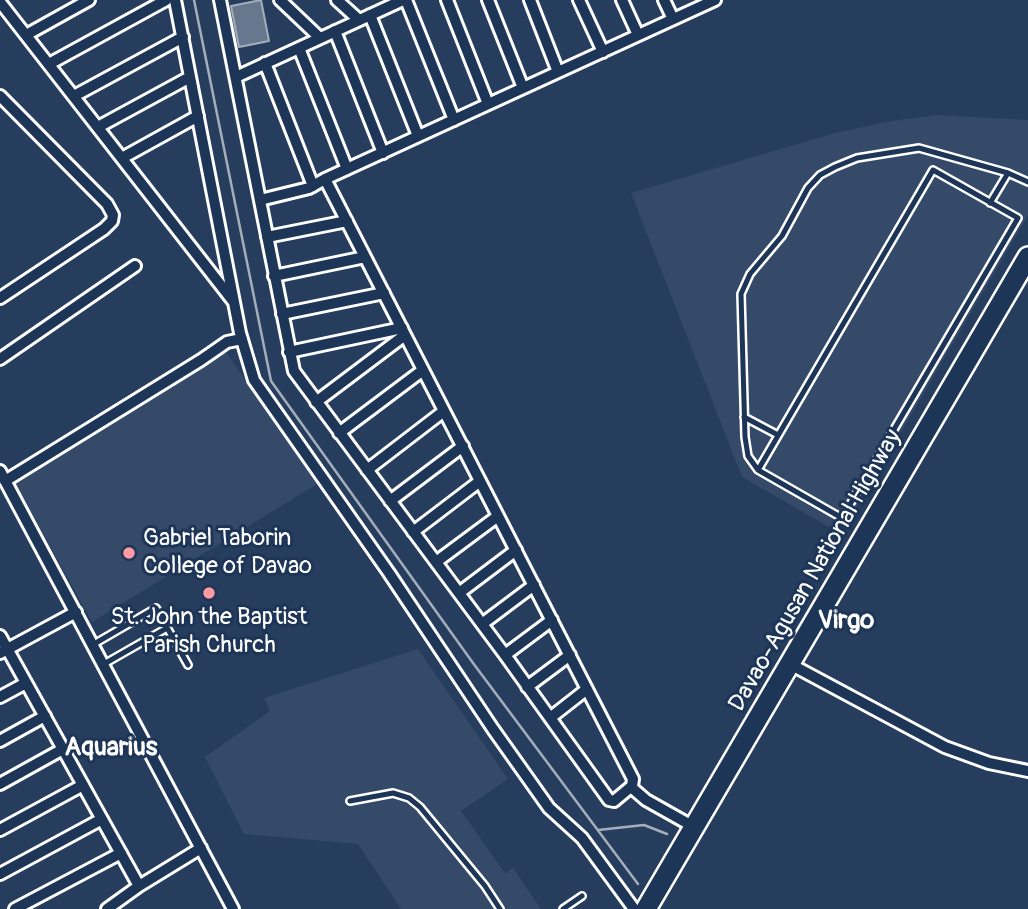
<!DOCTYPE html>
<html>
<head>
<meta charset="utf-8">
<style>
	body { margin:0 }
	canvas { display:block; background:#263d5e }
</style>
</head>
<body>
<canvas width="1028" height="909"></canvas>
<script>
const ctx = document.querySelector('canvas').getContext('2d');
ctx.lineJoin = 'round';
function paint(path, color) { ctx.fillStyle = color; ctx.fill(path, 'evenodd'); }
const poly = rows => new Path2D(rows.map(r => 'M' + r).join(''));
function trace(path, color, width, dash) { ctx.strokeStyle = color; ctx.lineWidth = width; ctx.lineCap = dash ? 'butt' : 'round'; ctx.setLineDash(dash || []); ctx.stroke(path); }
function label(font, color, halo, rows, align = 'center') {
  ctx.font = font + ' Pangolin,sans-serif'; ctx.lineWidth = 6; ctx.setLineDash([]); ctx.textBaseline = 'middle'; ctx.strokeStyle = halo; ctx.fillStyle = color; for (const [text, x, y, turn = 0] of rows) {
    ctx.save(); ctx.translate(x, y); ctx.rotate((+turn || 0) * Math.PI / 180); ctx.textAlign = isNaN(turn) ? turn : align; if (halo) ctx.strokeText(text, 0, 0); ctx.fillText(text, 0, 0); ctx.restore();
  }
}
paint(poly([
	[938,115,1028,120,1028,215,841,534,742,477,631,193,835,133,892,121],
	[226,352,317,484,92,622,13,479],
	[418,649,508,779,461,811,505,873,513,868,541,909,401,909,358,844,244,834,205,757,270,711,264,698]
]), '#344a68');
const water = poly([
	[261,0,269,41,239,47,231,6,261,0]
]);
paint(water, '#67788e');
trace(water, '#a4aebb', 2);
trace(poly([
	[194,0,271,381,473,663,638,884],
	[598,830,644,825,667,834]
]), '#a4aebb', 2.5);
const lane = poly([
	[990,203,1008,173],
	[744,417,778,435],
	[758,470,933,170,1018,218,842,518,758,470,748,456,745,437,741,294,750,274,782,236,808,188,820,175,835,167,857,158,919,148,1008,173,1028,182],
	[94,644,156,608,188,665],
	[104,664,167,628],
	[350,801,393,793,409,798,420,807,485,886,500,909],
	[563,909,582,896]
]);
const street = poly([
	[175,0,240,333,254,380,389,573,493,729,549,808,582,838,634,909],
	[220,0,294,371,505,655,609,800,614,801,632,786,633,779,325,179],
	[280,0,320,38],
	[337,0,359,20],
	[406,0,454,120],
	[447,0,488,104],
	[488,0,523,88],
	[530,0,558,72],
	[579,0,603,52],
	[622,0,638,35],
	[664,0,673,19],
	[0,2,233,301],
	[370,15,418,136],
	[335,31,383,153],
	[26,35,89,0],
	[299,48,347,169],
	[265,63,313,186],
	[49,64,166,0],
	[236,77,403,0],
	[0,96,107,204,113,215,112,221,104,229,0,298],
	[74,96,183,37],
	[98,127,190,77],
	[122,158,198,116],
	[260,200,309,188,325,179,715,0],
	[267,237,347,221],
	[274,276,365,257],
	[282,314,384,293],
	[289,352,402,328],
	[0,359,135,266],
	[316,402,405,335],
	[339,433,423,370],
	[367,470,444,411],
	[0,471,233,909],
	[5,481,201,360,227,342,242,339],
	[390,501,463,446],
	[413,532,480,481],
	[436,562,498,516],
	[459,593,516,550],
	[482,624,534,585],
	[0,636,139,886],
	[0,653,76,612],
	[505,655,552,620],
	[790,664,945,747,989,763,1028,771],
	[527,687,570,655],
	[0,697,26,683],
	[550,718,587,689],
	[0,741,45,716],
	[0,784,63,749],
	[631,787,646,800,694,827],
	[0,830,83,785],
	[0,874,102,819],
	[15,909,121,853],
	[107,909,139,886,201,848]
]);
const highway = poly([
	[646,909,1028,257]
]);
trace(lane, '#fff', 10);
trace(street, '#fff', 16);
trace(highway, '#fff', 24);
trace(lane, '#1d3557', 5);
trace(street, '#1d3557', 10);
trace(highway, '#1d3557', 19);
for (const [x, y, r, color] of [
	[129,553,7,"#ff9aa2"],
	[209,593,7,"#ff9aa2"]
]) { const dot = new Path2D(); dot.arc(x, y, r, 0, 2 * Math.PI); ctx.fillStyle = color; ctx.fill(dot); trace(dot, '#1d3557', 2.5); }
label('24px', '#fff', '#1d3557', [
	["Gabriel Taborin",143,539],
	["College of Davao",143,567],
	["St. John the Baptist",209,618,"center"],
	["Parish Church",209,646,"center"]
], 'left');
label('24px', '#fff', '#1d3557', [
	["Davao-Agusan National Highway",816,571,-60]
]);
label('bold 26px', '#fff', '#1d3557', [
	["Virgo",846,621],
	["Aquarius",111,748]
]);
</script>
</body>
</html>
